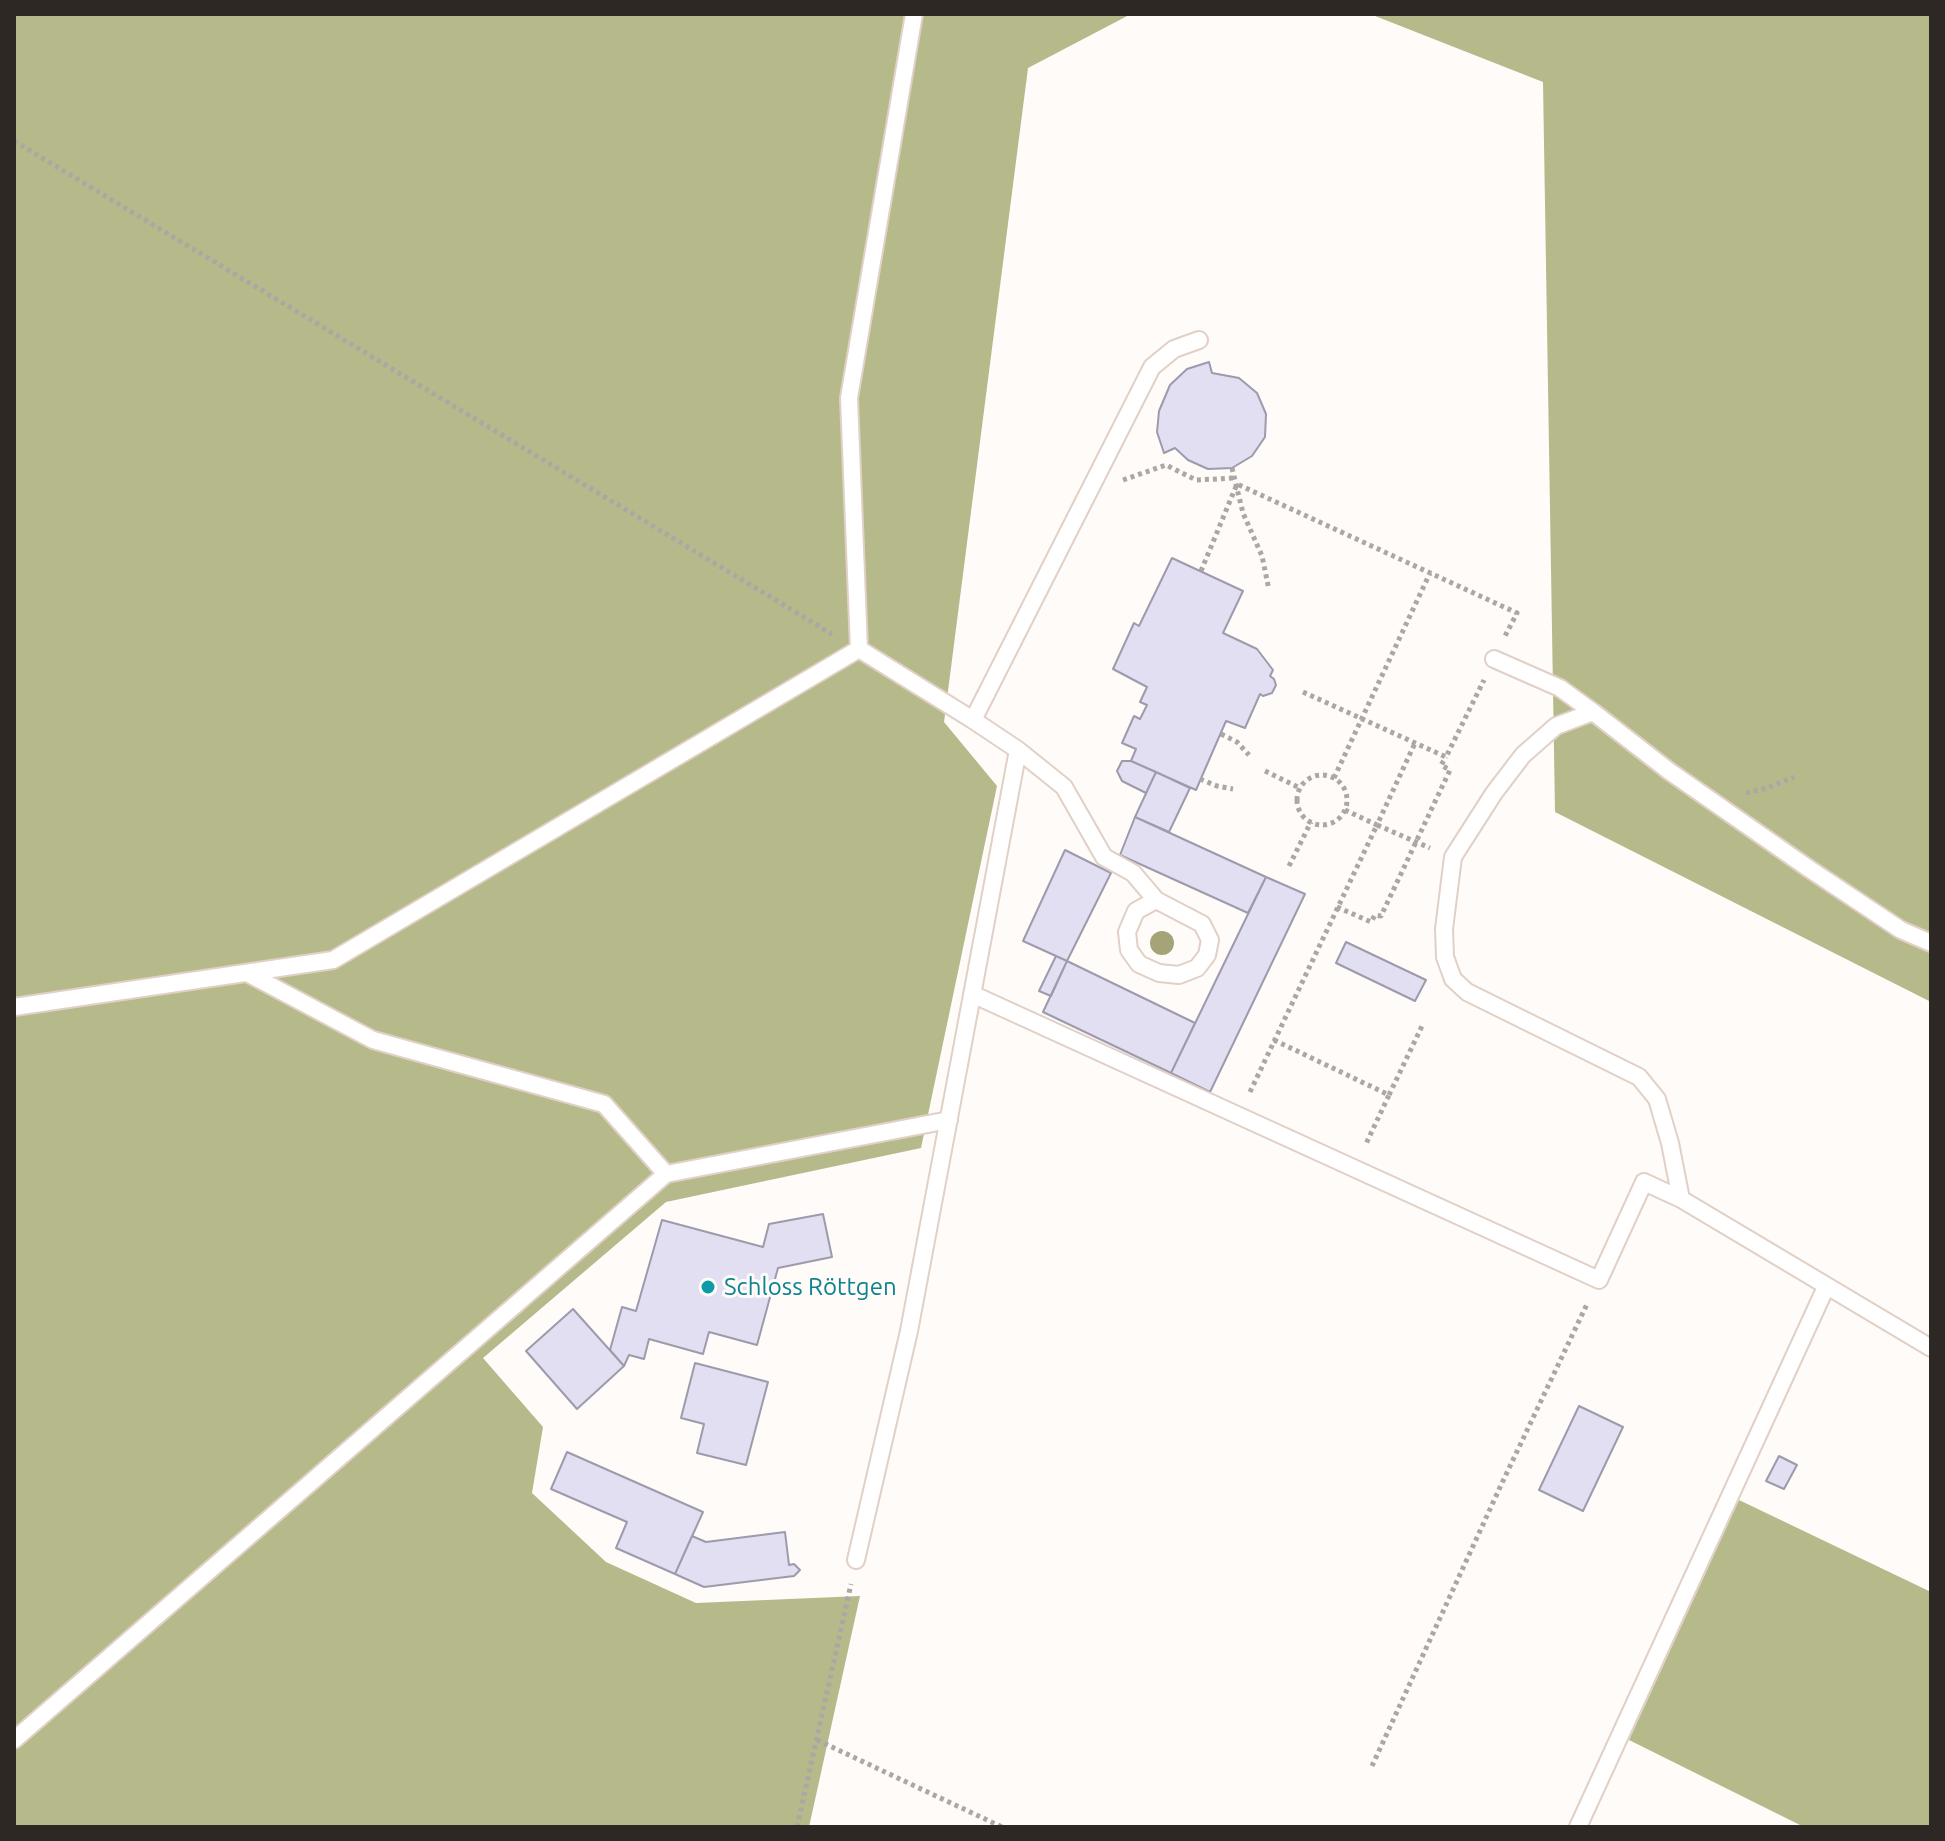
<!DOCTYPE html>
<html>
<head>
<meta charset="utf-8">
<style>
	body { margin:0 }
	#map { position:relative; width:1945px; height:1841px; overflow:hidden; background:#fefbf9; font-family:Ubuntu,sans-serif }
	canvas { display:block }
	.frame { position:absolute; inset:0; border:16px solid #2e2824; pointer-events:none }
</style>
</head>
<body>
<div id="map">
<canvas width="1945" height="1841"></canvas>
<div class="frame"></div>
</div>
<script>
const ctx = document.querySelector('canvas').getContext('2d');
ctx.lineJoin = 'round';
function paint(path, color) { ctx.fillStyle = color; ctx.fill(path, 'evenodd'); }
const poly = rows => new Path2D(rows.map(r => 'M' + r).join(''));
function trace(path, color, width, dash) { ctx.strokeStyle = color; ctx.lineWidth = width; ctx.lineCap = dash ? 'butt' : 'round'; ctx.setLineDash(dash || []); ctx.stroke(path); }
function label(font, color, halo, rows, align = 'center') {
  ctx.font = font + ' Ubuntu,sans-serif'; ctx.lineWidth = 6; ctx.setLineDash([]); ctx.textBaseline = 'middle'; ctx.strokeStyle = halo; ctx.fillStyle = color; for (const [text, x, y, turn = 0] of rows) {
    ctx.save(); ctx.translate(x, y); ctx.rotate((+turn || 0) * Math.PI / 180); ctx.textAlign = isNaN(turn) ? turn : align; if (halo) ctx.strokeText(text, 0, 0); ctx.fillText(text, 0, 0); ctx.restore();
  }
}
paint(poly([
	[14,14,1131,14,1028,68,944,722,997,786,921,1148,666,1202,483,1358,543,1427,532,1493,606,1562,696,1603,860,1596,809,1827,14,1827],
	[1370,14,1931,14,1931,1002,1555,812,1543,82],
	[1739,1500,1931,1592,1931,1827,1804,1827,1629,1740]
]), '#b6b98a');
const building = poly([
	[1209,362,1212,373,1239,378,1257,393,1266,414,1265,437,1252,456,1232,468,1208,469,1188,460,1175,448,1164,453,1157,432,1159,411,1170,385,1187,369,1209,362],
	[1172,558,1243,591,1223,633,1257,649,1273,670,1270,676,1274,679,1276,685,1272,693,1263,696,1260,694,1245,728,1226,721,1196,790,1131,761,1136,749,1122,743,1134,716,1140,719,1147,705,1140,702,1147,687,1113,669,1134,623,1139,626,1172,558],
	[1122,761,1131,761,1156,772,1146,793,1122,781,1117,771,1122,761],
	[1156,772,1190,788,1169,832,1135,817,1156,772],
	[1135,817,1266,877,1248,913,1120,855,1135,817],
	[1065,850,1111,873,1067,961,1023,941,1065,850],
	[1266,877,1305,894,1210,1092,1171,1073,1266,877],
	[1346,942,1426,980,1415,1001,1336,963,1346,942],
	[1056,956,1067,961,1051,996,1039,991,1056,956],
	[1067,961,1195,1023,1171,1073,1043,1012,1067,961],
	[823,1214,832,1257,778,1268,757,1345,709,1332,703,1354,649,1339,644,1359,629,1355,624,1366,610,1350,622,1307,636,1311,662,1220,763,1247,769,1224,823,1214],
	[573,1309,624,1366,577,1409,526,1351,573,1309],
	[695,1363,768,1382,746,1465,697,1453,704,1424,681,1418,695,1363],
	[1579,1406,1623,1427,1583,1511,1539,1490,1579,1406],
	[567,1452,703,1512,675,1574,616,1548,627,1522,551,1489,567,1452],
	[1779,1456,1797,1465,1784,1489,1766,1481,1779,1456],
	[785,1532,789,1565,794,1564,800,1570,794,1576,704,1587,675,1574,692,1536,706,1542,785,1532]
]);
paint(building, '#e1dff1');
trace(building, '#9d9aab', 2);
const lane = poly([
	[1494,659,1560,688,1593,712,1669,771,1808,868,1901,930,1931,943],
	[1593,712,1556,726,1523,755,1494,793,1453,857,1444,929,1445,957,1453,979,1467,992,1639,1077,1657,1099,1670,1143,1681,1199,1931,1348],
	[973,720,1152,367,1174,349,1199,340],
	[1018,750,1064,787,1104,857,1133,873,1156,900,1136,911,1127,932,1129,950,1139,964,1159,973,1179,975,1197,968,1207,955,1210,940,1202,924,1156,900],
	[247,973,373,1040,604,1104,666,1174,949,1120],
	[972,994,1599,1280,1644,1182,1681,1199],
	[14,1007,333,960,859,649],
	[856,1560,909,1331,1018,750,973,720,859,649,849,398,914,14],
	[14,1740,666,1174],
	[1578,1827,1826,1287]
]);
trace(lane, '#e1d0c6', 20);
trace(poly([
	[14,141,832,634],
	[1232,468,1243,513,1262,556,1269,590],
	[1123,480,1166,465,1196,480,1235,478],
	[1201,571,1237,484,1517,613,1504,638],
	[1303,692,1446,757,1484,680],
	[1221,734,1237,742,1249,755],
	[1265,771,1300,788],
	'1297 800a25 25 0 1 1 50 0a25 25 0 1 1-50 0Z',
	[1334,778,1430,573],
	[1200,779,1217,786,1233,789],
	[1746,793,1767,788,1794,777],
	[1345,810,1377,825,1415,743],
	[1289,866,1311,822],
	[1337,907,1371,922,1375,915,1381,916,1450,770,1441,765,1446,757],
	[1274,1040,1389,1095,1365,1146],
	[1250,1092,1377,825,1430,848],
	[1389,1095,1423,1024],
	[817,1740,1002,1827],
	[1372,1766,1502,1483,1588,1302],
	[797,1827,851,1584]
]), '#aba7a4', 5, [4, 4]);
trace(lane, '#fff', 16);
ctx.fillStyle = '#a4a478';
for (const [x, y] of [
	[1162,943]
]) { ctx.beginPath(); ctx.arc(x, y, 12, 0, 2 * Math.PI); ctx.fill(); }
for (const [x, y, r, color] of [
	[708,1287,8,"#0f9aa8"]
]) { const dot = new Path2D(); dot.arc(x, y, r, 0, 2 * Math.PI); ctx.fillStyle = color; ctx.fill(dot); trace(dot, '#fefbf9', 3); }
label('24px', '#0d838f', '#fefbf9', [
	["Schloss Röttgen",724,1287]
], 'left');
</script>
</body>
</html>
